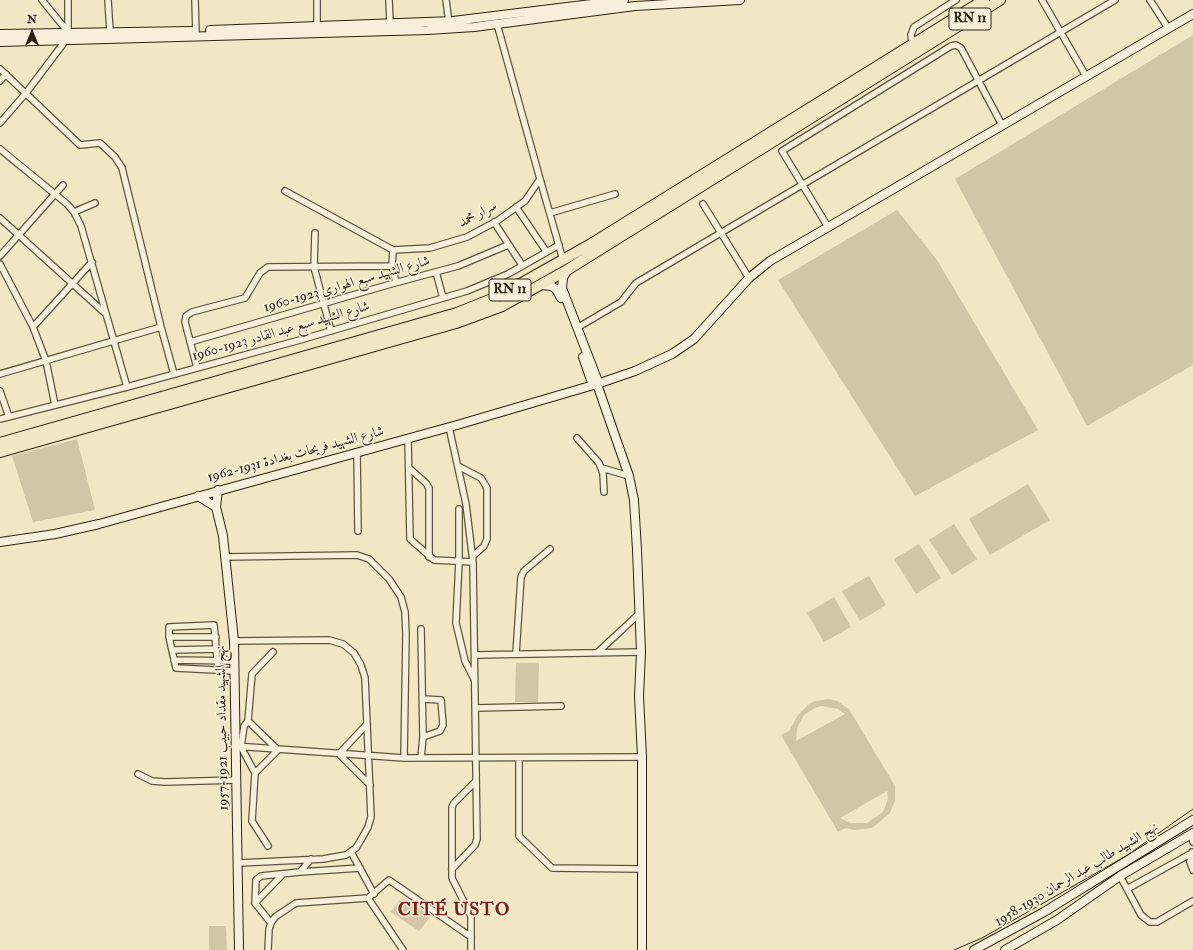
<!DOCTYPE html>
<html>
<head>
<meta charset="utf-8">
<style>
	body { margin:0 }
	#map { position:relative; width:1193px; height:950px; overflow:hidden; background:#f2e7c4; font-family:"IM FELL Double Pica",serif }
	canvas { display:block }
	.north { position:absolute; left:12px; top:12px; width:40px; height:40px; -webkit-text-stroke:3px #f7efd9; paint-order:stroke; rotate:0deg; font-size:11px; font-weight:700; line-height:16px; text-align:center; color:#2e2213 }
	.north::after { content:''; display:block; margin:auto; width:14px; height:18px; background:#2e2213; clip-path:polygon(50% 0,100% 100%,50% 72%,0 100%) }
</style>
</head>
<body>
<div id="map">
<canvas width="1193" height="950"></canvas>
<div class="north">N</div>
</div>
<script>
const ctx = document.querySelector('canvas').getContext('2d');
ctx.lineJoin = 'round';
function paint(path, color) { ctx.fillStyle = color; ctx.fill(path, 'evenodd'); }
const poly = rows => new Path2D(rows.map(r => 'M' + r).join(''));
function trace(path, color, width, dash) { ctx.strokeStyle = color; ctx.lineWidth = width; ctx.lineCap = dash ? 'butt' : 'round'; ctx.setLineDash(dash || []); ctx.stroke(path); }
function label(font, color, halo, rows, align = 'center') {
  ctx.font = font + ' "IM FELL Double Pica",Amiri,serif'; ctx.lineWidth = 3; ctx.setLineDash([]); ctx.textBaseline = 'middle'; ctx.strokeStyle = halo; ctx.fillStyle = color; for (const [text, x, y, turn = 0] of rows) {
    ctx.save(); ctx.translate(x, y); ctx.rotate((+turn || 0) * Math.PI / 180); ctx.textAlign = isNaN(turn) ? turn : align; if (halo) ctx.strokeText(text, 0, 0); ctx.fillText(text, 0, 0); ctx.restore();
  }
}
paint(poly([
	[1193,35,1193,365,1087,426,955,179],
	[897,210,937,260,1038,430,915,496,778,280],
	[77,439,95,510,33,522,12,456],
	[1028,484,1050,520,990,555,969,519],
	[954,524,977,559,952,575,929,540],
	[919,544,941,578,916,594,894,559],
	[869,576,886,605,860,621,842,591],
	[834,597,851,627,824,642,807,613],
	[516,663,539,663,538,702,515,702],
	[829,699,837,701,849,709,895,786,895,801,890,813,872,828,854,830,846,828,838,832,781,735,789,731,798,715,809,704,815,701],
	[822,706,838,709,845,714,796,741,797,728,804,715,815,708],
	[887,791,888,799,883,812,867,823,850,823,840,818],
	[402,898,431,916,419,931,391,912],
	[209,926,226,926,227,950,209,950]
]), '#d1c6a6');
const street = poly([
	[42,0,68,32],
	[108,0,110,32],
	[195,0,196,34],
	[317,0,317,27],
	[389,0,390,24],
	[446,0,449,23],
	[1042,0,1086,76],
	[1150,0,1168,28],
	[497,24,540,179],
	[912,43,911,35,914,27,956,0],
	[0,69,80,145,100,143,115,157,122,168,161,327,174,374],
	[0,81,6,74],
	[0,123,26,93,66,40,68,32,68,0],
	[0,149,67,204,74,212,81,226,127,387],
	[285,191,393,250,430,248,467,237,497,221,525,201,540,179,563,260],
	[703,204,749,278],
	[516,207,546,251],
	[74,212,95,203],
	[550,213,615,194],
	[0,218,106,314],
	[494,222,522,265],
	[828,227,782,151,951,46,956,45,961,48,1002,125],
	[315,233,314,267,331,331],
	[393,250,392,266,396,282],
	[0,256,63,185],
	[0,264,33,327,46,361,55,405],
	[436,272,443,298],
	[33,327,92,262],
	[577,328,621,302,636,283,1115,0],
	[190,342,391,284,458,266,508,245],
	[197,368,185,322,186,316,192,312,245,298,260,273,268,267,392,266],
	[0,374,161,327],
	[0,391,9,417],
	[0,419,127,387,300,340,467,291,508,274,559,245],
	[449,427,466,504,473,562,477,839,475,845,452,869],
	[408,438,410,539,434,560,473,562],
	[577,438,599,463,603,473,604,492],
	[357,452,358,531],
	[458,466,481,478,487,488,487,539,484,546,473,556],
	[409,468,426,483,429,488,429,557],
	[602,468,629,476],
	[459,509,459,561,456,623,465,661,474,679],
	[225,557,357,555,369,559,389,579,401,597,405,612,406,634,404,758],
	[169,637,216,637],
	[234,641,329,640,343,644,354,653,361,665,365,678,371,817,368,827,362,838,356,848,346,855,323,859,239,863],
	[172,650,217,649],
	[598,652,640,613],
	[516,654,521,577,524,571,550,549],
	[475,655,641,652],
	[174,660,234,661],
	[218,669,214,625,169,627,169,637,176,668,235,671],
	[423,699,441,700,443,725,440,731,423,737],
	[476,708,561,706],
	[248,721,244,726,241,747,255,773,252,821,268,846],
	[367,724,339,754,370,785],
	[235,746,404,758,642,757],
	[421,758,423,737,421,629],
	[519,758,519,836,552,868,642,869],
	[255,773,278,750,248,721,252,674,273,652],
	[138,774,152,781,165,782,237,780],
	[1191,834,1193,842],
	[351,852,374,894],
	[1192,852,1190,862,1193,870],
	[300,872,360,868],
	[1120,876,1141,915,1150,922,1157,922,1193,901],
	[1127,889,1192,853],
	[368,898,389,880,471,937],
	[255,903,283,874],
	[271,923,255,903,256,880,261,876,300,872,311,859],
	[268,950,269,929,271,923,275,917,296,903,368,898,403,950],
	[471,950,471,916,452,878,452,807,454,803,476,781]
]);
const secondary = poly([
	[210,30,453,21,624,0],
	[0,34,193,31],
	[0,42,428,30,474,27,635,6,740,0],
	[567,270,563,278,562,288,597,379,597,384,629,476,634,500,637,550,641,652,639,696,642,757,642,950],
	[542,285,551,286,556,289,561,298],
	[583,357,591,380,597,384],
	[218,490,216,507,223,536,234,641,239,950],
	[198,496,216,507],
	[0,542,55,534,99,524,457,425,597,384,635,371,672,354,694,339,749,278,770,261,1193,14],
	[974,950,1044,912,1193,820],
	[1005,950,1057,920,1120,876,1193,833]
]);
const highway = poly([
	[0,443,457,313,497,297,591,244,984,0],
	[0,452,456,323,502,306,567,270,1000,0]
]);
trace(street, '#5f533f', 8);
trace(secondary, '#2e2213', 10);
trace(highway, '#2e2213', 12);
trace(street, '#f7efd9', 5.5);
trace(secondary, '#f7efd9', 8);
trace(highway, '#f2e7c4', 10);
trace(poly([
	[954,950,982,938,1126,856,1193,809]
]), '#2e2213', 1);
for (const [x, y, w] of [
	[970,19,42],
	[510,290,42]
]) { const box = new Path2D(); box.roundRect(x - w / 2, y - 11, w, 22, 3); ctx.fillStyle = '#f7efd9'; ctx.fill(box); trace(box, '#2e2213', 1); }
label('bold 13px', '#2e2213', null, [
	["RN 11",970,19],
	["RN 11",510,290]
]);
label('14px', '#2e2213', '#f7efd9', [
	["سرار محمد",478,215,-28],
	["شارع الشهيد سبع الهواري 1923-1960",347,285,-16],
	["شارع الشهيد سبع عبد القادر 1923-1960",281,332,-16],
	["شارع الشهيد فريحات بغدادة 1931-1962",296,455,-15],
	["نهج الشهيد مقداد حبيب 1921-1957",223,728,-91],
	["نهج الشهيد طالب عبد الرحمان 1930-1958",1077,875,-31]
]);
ctx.letterSpacing = '1px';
label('bold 18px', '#7a1f14', '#f7efd9', [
	["CITÉ USTO",454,911]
]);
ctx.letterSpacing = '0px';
</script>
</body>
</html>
